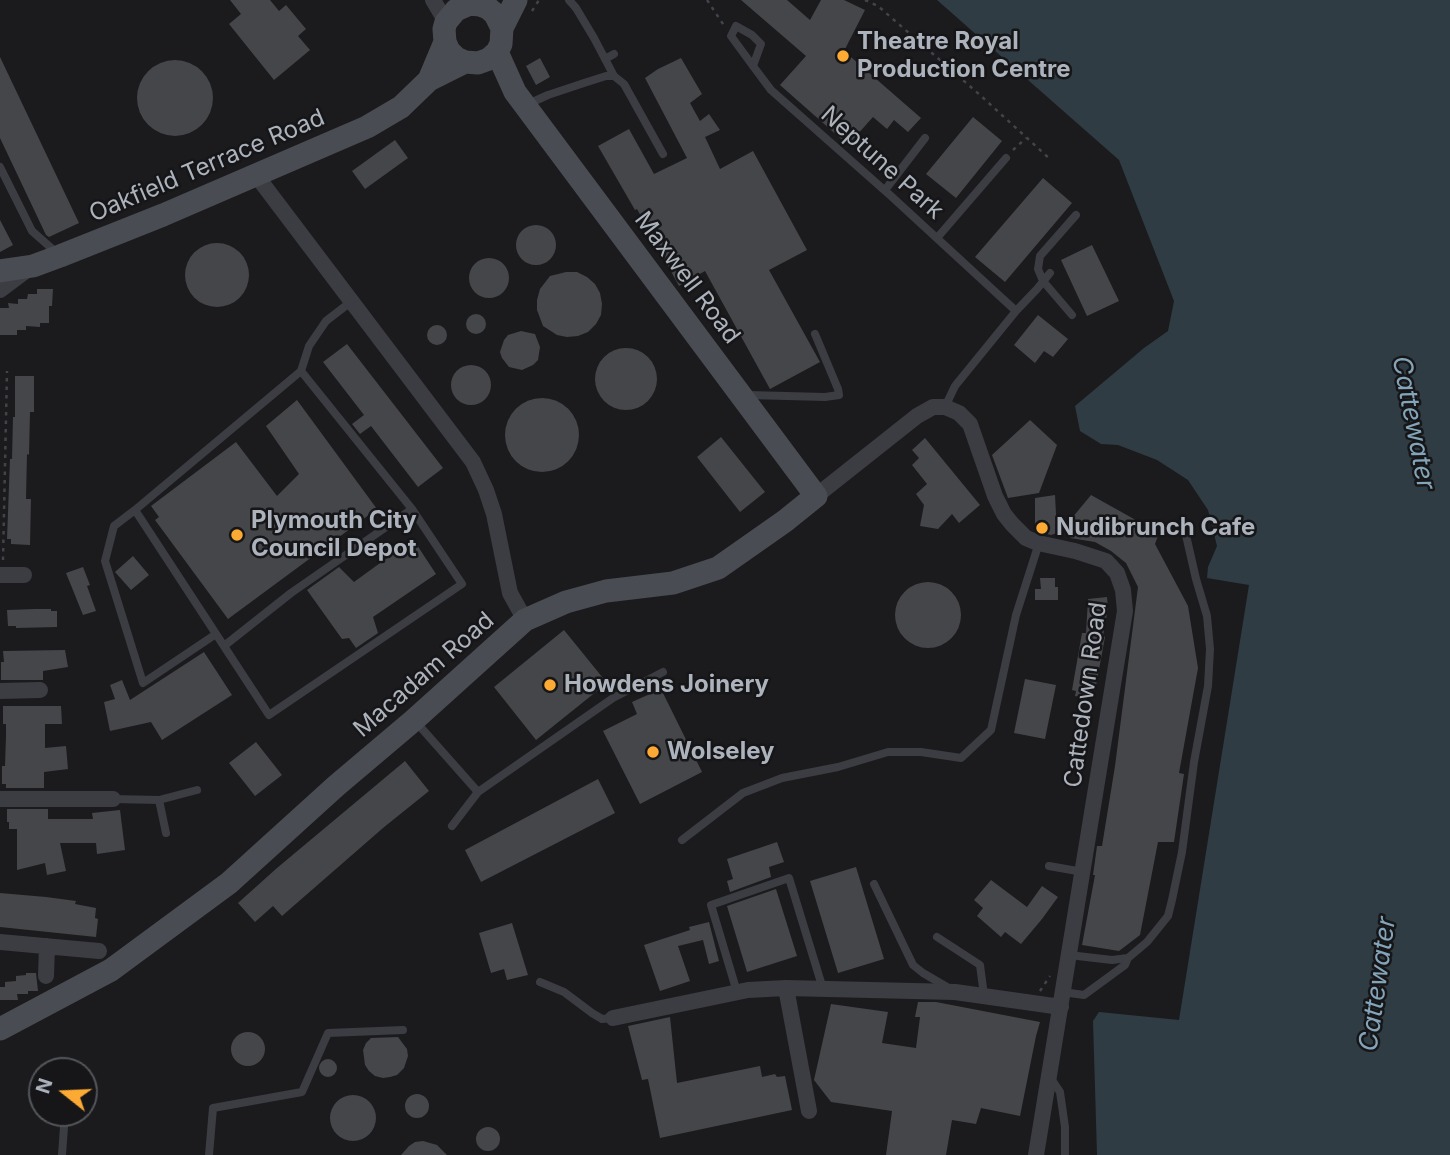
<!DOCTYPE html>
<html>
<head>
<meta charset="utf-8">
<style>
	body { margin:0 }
	#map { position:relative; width:1450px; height:1155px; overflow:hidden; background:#1b1b1d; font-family:Inter,sans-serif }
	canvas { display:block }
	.north { position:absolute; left:28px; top:1057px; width:70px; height:70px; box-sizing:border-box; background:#161618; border:2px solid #52555a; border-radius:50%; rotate:288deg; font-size:19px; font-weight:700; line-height:28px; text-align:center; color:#adb3bd }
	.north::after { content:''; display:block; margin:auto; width:24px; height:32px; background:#fcaa34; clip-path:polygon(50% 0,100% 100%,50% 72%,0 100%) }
</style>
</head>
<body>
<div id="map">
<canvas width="1450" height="1155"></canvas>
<div class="north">N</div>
</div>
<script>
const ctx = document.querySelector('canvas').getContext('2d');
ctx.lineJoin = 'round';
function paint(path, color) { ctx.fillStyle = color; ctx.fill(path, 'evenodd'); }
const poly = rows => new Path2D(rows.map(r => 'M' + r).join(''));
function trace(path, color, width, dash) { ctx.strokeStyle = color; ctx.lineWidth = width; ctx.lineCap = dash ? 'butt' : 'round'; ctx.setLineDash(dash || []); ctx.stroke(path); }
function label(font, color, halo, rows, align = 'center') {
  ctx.font = font + ' Inter,sans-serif'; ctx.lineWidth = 5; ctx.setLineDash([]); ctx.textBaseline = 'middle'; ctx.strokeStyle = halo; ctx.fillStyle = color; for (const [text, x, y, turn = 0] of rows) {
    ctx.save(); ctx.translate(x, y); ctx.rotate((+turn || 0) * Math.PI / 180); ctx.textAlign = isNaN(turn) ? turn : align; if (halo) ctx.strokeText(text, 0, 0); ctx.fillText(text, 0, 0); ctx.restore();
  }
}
paint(poly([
	[937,0,1450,0,1450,1155,1097,1155,1093,1021,1099,1012,1179,1020,1249,585,1207,578,1208,567,1217,546,1208,510,1188,480,1157,460,1118,445,1101,444,1080,431,1075,406,1144,348,1168,331,1174,301,1119,160]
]), '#2f3c43');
paint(poly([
	[230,0,270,0,279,11,286,5,306,29,298,36,310,50,274,80,229,24,241,14],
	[741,0,787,0,810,20,821,0,844,0,865,10,844,51,921,118,908,132,894,120,887,129,873,117,848,145,780,85,806,56],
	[0,57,79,223,49,237,46,235,0,138],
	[540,58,550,77,536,85,526,66],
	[681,58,702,94,690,103,700,121,709,114,720,130,705,137,720,169,753,151,807,250,769,270,820,362,770,389,705,271,679,286,637,209,635,210,598,146,629,129,654,174,687,158,645,78,658,69],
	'137 98a38 38 0 1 1 76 0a38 38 0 1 1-76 0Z',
	[973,117,1002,141,956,198,926,174],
	[395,140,408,158,365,189,352,171],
	[1043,178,1072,203,1005,282,975,257],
	[0,220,13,245,0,252],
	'516 245a20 20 0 1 1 40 0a20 20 0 1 1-40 0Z',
	'185 275a32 32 0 1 1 64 0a32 32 0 1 1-64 0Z',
	[1092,245,1119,301,1087,316,1061,260],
	'469 278a20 20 0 1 1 40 0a20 20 0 1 1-40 0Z',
	[566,272,577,272,587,277,595,284,600,293,602,304,601,315,596,324,588,332,578,336,567,337,557,335,543,326,537,310,537,300,540,289,550,276],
	[37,289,53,289,52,306,49,306,49,323,40,323,40,327,26,326,26,330,17,330,17,335,0,335,0,308,9,308,8,303,18,304,18,299,27,299,28,294,37,294],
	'466 324a10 10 0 1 1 20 0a10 10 0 1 1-20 0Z',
	[1038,315,1068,339,1053,357,1044,351,1035,363,1014,345],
	'427 335a10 10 0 1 1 20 0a10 10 0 1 1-20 0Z',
	[521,331,535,334,540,347,538,360,533,365,522,370,509,367,502,358,500,352,504,340,508,335],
	[347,344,443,468,418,487,371,426,360,434,352,424,364,415,323,362],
	'595 379a31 31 0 1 1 62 0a31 31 0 1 1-62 0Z',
	'451 385a20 20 0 1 1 40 0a20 20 0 1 1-40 0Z',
	[15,376,34,376,34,412,30,412,29,455,27,454,26,499,31,499,30,545,11,544,11,539,7,539,10,459,12,459,13,417,15,417],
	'505 435a37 37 0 1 1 74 0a37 37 0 1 1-74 0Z',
	[297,400,377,509,228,619,155,520,159,517,151,506,236,442,277,496,299,474,266,426],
	[1030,420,1057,445,1039,493,1008,498,992,455],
	[721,437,765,492,740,512,697,457],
	[925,438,980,505,959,523,952,514,938,529,920,526,924,505,916,494,927,484,912,465,919,458,912,450],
	[1055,495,1057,533,1051,535,1035,531,1035,498],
	[1091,495,1159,533,1155,544,1188,606,1198,668,1179,773,1184,774,1174,842,1158,842,1140,935,1119,951,1082,945,1095,875,1093,875,1097,846,1102,846,1115,766,1138,587,1126,563,1111,551,1095,542,1070,538,1067,524],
	[413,539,436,574,373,617,378,633,356,648,349,638,342,639,307,590,339,567,354,582],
	[133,556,149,575,131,590,115,572],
	[83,567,90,585,87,586,96,611,83,615,66,573],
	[1040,578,1055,578,1055,587,1058,587,1058,600,1035,600,1035,589,1041,589],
	'895 615a33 33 0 1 1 66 0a33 33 0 1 1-66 0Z',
	[1107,597,1108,608,1103,636,1105,637,1095,691,1092,691,1091,699,1075,696,1076,691,1072,690,1082,633,1086,633,1088,599],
	[35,609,51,609,51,611,57,611,57,627,16,628,16,626,8,626,7,610],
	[564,630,607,683,536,740,494,687],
	[65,650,68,667,43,671,43,680,1,680,1,662,4,662,3,651],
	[204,652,232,695,162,740,151,722,110,731,104,702,115,699,110,685,122,680,130,700],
	[1025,679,1056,685,1045,739,1014,733],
	[661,689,702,772,640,804,603,731,637,714,632,702],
	[3,706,61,706,62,724,45,724,45,748,66,746,68,769,44,772,44,788,6,788,6,784,2,784,2,766,5,766,6,736,6,724,3,724],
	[256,742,282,775,255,796,229,763],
	[405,761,429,791,383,828,282,916,273,906,255,922,238,903,277,868],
	[598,779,615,813,481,882,465,850],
	[7,809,48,809,48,819,93,819,92,813,120,810,125,850,97,854,96,843,60,843,66,871,47,875,45,863,17,870,17,829,9,829,9,822,7,822],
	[777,842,784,862,769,867,771,877,730,892,727,881,733,879,727,859],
	[856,867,884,959,838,973,810,881],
	[991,880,1027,907,1042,886,1058,897,1042,919,1021,944,1005,932,1001,937,977,916,983,908,974,900],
	[776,889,797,956,747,972,727,906],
	[0,893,46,897,76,901,75,904,96,908,95,918,98,919,96,937,0,927],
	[709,922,719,961,709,964,703,940,678,946,690,981,660,991,644,945,690,930,689,927],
	[512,923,528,975,507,980,504,969,491,973,479,933],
	[26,973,36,973,38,991,28,991,28,994,17,994,18,1000,0,1000,0,987,5,987,5,982,16,981,16,976,26,975],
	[918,1002,936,1002,1040,1022,1036,1036,1020,1116,981,1108,976,1124,952,1120,946,1155,886,1155,892,1111,831,1102,814,1080,831,1004,888,1012,882,1043,916,1048,920,1017,915,1017],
	[670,1017,677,1083,760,1066,762,1077,775,1074,777,1077,785,1076,792,1110,660,1138,648,1079,642,1080,628,1026],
	'231 1049a17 17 0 1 1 34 0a17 17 0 1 1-34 0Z',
	[398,1037,407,1049,408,1056,404,1068,397,1075,390,1077,383,1078,375,1076,369,1071,365,1065,363,1050,366,1043,371,1038],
	'319 1068a9 9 0 1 1 18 0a9 9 0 1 1-18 0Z',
	'405 1106a12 12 0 1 1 24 0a12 12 0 1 1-24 0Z',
	'330 1118a23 23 0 1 1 46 0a23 23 0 1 1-46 0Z',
	'476 1139a12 12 0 1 1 24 0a12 12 0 1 1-24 0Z',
	[423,1141,437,1145,447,1155,401,1155,409,1146,415,1142]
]), '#45464a');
trace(poly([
	[707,0,725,27],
	[865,0,878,6,980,95,1051,160],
	[532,11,539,0],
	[1013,150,1026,138],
	[3,560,7,371],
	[1040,991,1050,976]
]), '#41444a', 2.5, [3.5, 5]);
trace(poly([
	[569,0,576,8,594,38,614,76],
	[605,59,614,54],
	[753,66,761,44,752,35,736,26,731,36,753,66,771,90,891,196,1016,311,955,386,945,407],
	[528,104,548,95,584,83,606,76,614,76,624,84,663,154],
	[0,167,32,231,58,254],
	[885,190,925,138],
	[937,238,1006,158],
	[1016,311,1037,289,1050,273],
	[1072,315,1043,281,1038,269,1040,256,1076,215],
	[748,395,825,397,839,395,838,389,815,334],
	[135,510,269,715,462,584,412,509,301,371],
	[216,634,143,683,105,561,114,526,135,510,301,371,309,346,326,321,352,301],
	[224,646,291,593,412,509],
	[416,722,478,792,613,698,663,672],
	[113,799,159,800,197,790],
	[159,800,166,833],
	[452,826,478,792],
	[682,840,743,793,782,778,838,767,888,752,921,752,961,758,991,730,1016,615,1039,543],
	[1049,866,1083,872],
	[874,884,913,965,923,973,947,987],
	[937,937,980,965,983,988,982,996],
	[1069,955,1112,960,1128,958,1147,942,1168,916,1172,900,1182,852,1194,762,1208,686,1210,649,1207,616,1196,579,1183,522],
	[540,982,564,992,592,1013,602,1019,613,1018],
	[737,992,711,905,789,878,823,989],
	[1063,992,1084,995,1125,965,1128,958],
	[1050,1077,1060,1092,1065,1127,1065,1155],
	[62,1155,65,1113],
	[209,1155,213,1108,302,1092,328,1033,403,1030]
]), '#3b3d43', 8);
trace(poly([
	[433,0,446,22],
	[256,175,473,462,486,490,494,514,510,593,525,620],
	[0,290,28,269],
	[816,496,917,416,933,407,945,407,959,413,970,424,995,496,1004,514,1012,524,1026,538,1038,543,1075,551,1106,561,1117,573,1123,590,1125,611,1036,1155],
	[0,575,24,575],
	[0,691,40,690],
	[0,799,113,799],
	[0,942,99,951],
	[46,976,47,946],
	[786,988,809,1111],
	[613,1018,748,990,786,988,955,992,1061,1007]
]), '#3b3d43', 16);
trace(poly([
	[502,28,516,0],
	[429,80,445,42,444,29,446,22,456,10,470,4,480,5,488,8,495,14,502,28,501,44,497,52,489,59,478,63,465,62,456,58,449,51,445,42],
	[0,271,33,266,60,256,163,215,367,127,401,107,429,80,465,62],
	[0,1029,111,970,229,883,336,786,414,720,525,620,566,602,606,591,673,583,718,568,785,521,816,496,515,92,497,52]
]), '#494c53', 23);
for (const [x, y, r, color] of [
	[843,56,7,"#fcaa34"],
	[1042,528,7,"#fcaa34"],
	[237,535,7,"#fcaa34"],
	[550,685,7,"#fcaa34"],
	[653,752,7,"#fcaa34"]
]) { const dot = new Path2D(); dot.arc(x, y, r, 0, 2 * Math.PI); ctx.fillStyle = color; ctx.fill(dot); trace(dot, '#161618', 2.5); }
label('bold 24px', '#adb3bd', '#161618', [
	["Theatre Royal",857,42],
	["Production Centre",857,70],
	["Plymouth City",251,521],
	["Council Depot",251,549],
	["Nudibrunch Cafe",1056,528],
	["Howdens Joinery",564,685],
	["Wolseley",667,752]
], 'left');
label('24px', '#adb3bd', '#161618', [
	["Neptune Park",882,163,42],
	["Oakfield Terrace Road",207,166,-23],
	["Maxwell Road",687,278,53],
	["Macadam Road",424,675,-41],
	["Cattedown Road",1086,695,-82]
]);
label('italic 26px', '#83a4b9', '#161618', [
	["Cattewater",1413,423,79],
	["Cattewater",1378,984,-82]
]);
</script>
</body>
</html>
